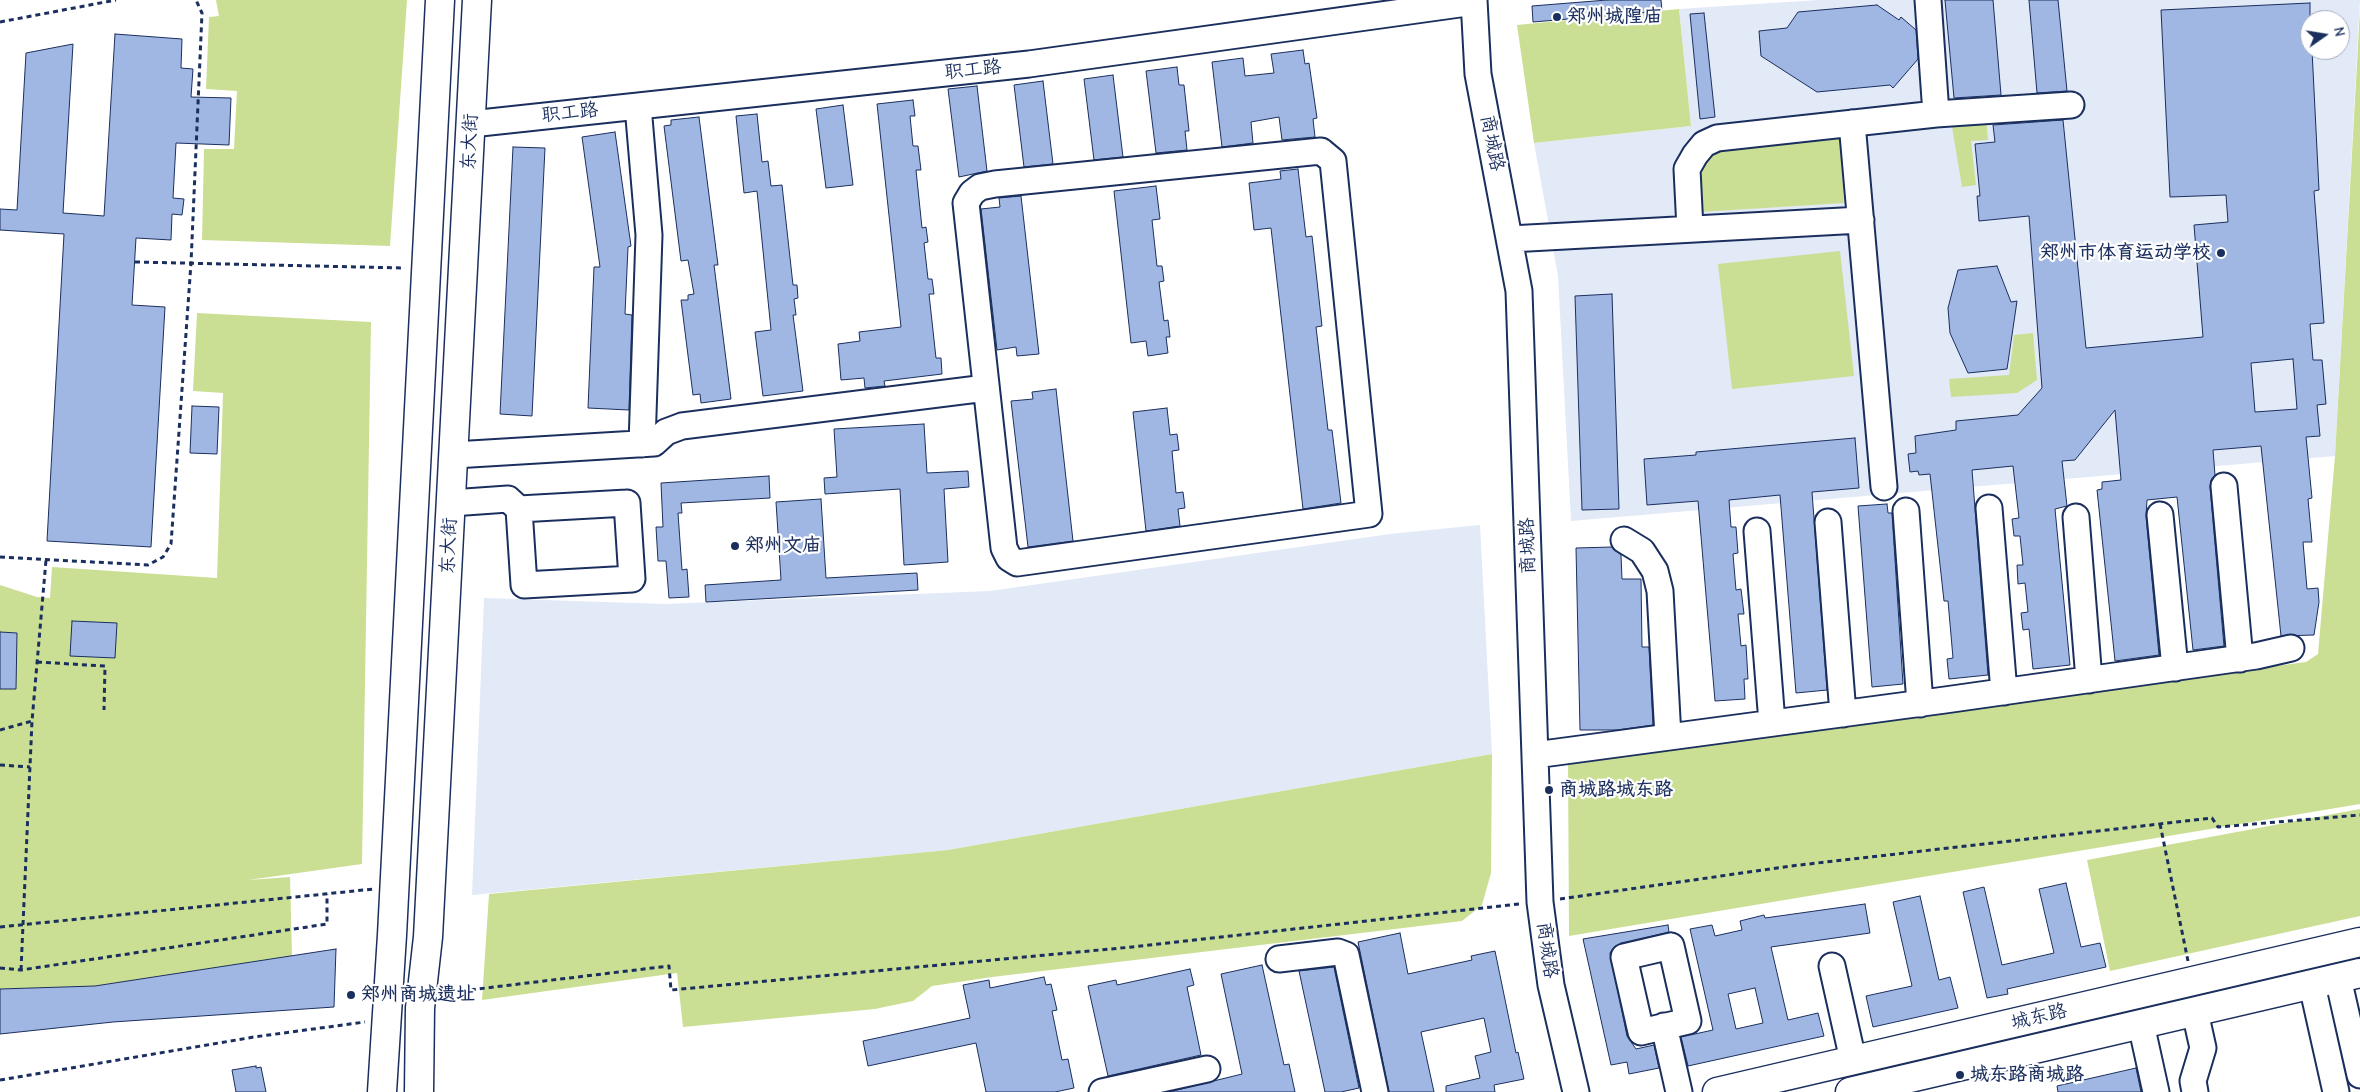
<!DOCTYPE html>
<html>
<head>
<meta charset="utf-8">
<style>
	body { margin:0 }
	#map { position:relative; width:2360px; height:1092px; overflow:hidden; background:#fff; font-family:"Comic Neue",sans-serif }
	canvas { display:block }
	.north { position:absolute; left:2300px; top:10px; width:50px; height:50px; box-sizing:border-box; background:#fff; border:1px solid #a4acbf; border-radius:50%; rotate:77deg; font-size:14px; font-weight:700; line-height:20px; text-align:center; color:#1b2f5e }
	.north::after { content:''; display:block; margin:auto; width:18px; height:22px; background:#1b2f5e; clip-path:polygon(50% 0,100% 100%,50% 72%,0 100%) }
</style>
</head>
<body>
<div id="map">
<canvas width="2360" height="1092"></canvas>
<div class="north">N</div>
</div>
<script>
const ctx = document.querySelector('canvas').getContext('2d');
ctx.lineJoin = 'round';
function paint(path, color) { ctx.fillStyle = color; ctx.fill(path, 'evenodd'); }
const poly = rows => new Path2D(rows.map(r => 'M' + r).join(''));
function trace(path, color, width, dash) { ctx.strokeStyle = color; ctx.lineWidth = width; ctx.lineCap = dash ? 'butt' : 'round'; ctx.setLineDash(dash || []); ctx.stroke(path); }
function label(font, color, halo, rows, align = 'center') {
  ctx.font = font + ' "Comic Neue","LXGW WenKai TC",sans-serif'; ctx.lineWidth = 4.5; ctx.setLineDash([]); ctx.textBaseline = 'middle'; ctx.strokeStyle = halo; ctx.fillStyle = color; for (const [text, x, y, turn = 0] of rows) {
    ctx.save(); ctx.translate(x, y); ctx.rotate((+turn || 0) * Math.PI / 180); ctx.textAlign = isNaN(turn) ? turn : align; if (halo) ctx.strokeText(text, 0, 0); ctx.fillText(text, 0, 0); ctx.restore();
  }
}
paint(poly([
	[1818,0,2360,0,2335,456,1571,521,1558,276,1534,143,1691,126,1679,9],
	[2310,20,2340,20,2340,50,2310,50],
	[1480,525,1492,754,948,850,472,895,484,598,665,604,990,591,1390,534]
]), '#e2e9f7');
paint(poly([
	[216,0,407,0,390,246,202,240,204,149,234,149,237,91,206,89,209,17,219,16],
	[1679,9,1691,126,1534,143,1517,25],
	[2360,10,2360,804,1569,936,1568,760,2306,662,2318,654,2335,456],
	[1986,118,1988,140,1971,141,1976,185,1962,187,1951,121],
	[1840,138,1844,203,1700,212,1701,175,1707,159,1721,145],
	[1840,251,1854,376,1732,389,1718,264],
	[197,313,371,322,362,864,248,880,290,877,292,956,95,986,0,989,0,585,37,597,50,598,52,567,217,578,223,393,193,391],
	[2033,333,2037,380,2017,393,1951,397,1949,379,2009,375,2014,335],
	[1492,754,1491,873,1482,905,1462,921,992,977,932,986,913,1001,875,1009,683,1027,677,973,482,1000,489,894,948,850],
	[2360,809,2360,916,2110,971,2087,860]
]), '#cbdf94');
const building = poly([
	[1607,0,1661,0,1662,11,1533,22,1532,6,1607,0],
	[1945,0,1993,0,2001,95,1954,98,1945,0],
	[2029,0,2058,0,2067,91,2037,93,2029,0],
	[2310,3,2310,50,2312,50,2319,190,2314,191,2324,323,2310,324,2313,360,2322,360,2326,404,2317,405,2320,436,2306,437,2312,498,2308,499,2312,542,2303,542,2307,589,2318,588,2319,602,2314,635,2281,636,2261,446,2213,450,2215,475,2211,480,2210,487,2224,646,2193,650,2177,497,2147,500,2146,516,2159,655,2115,661,2097,490,2102,489,2102,482,2121,480,2115,410,2075,460,2062,461,2067,506,2055,509,2070,665,2033,669,2029,629,2023,630,2021,613,2028,612,2025,583,2018,584,2017,565,2023,565,2020,536,2014,536,2012,519,2019,518,2013,466,1972,470,1988,675,1949,679,1947,659,1953,658,1948,601,1944,601,1930,474,1919,475,1918,471,1910,472,1908,454,1916,453,1915,436,1956,430,1956,421,2018,415,2042,388,2029,216,1979,221,1977,196,1980,196,1975,144,1995,142,1993,125,2063,120,2086,348,2203,337,2194,225,2228,222,2226,195,2170,197,2161,10,2310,3],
	[2293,359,2297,409,2255,412,2251,363,2293,359],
	[1877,5,1899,20,1901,17,1916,30,1918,59,1893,88,1890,85,1817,92,1761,56,1759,31,1787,28,1798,12,1877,5],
	[1704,13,1715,117,1700,119,1690,14,1704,13],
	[115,34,182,39,181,68,193,69,191,97,231,98,229,145,176,143,173,198,184,199,182,215,172,214,171,240,136,238,132,305,165,307,151,547,47,541,64,234,0,230,0,209,17,210,26,53,73,44,63,213,104,216,115,34],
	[1303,50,1305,64,1309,63,1317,118,1313,119,1315,137,1282,140,1279,117,1251,122,1253,143,1222,147,1212,62,1243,58,1245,76,1274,73,1271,54,1303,50],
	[1177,67,1179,85,1184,85,1189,131,1185,131,1187,150,1156,153,1146,71,1177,67],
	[1113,75,1123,157,1094,160,1084,79,1113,75],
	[1043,81,1053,164,1024,167,1014,85,1043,81],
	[977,86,987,171,959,177,948,89,977,86],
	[913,100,915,116,910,116,913,146,918,146,921,170,916,170,922,228,926,227,928,242,924,243,928,279,932,279,934,294,929,294,936,358,941,358,942,374,884,381,885,386,865,388,864,378,841,380,838,344,860,341,859,332,901,327,877,104,913,100],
	[843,105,853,185,826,188,816,109,843,105],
	[757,114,762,162,768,161,771,186,782,185,793,285,797,285,798,298,794,299,796,315,793,315,803,391,763,396,755,332,771,330,757,191,744,193,736,116,757,114],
	[699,117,718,265,714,265,731,399,701,403,700,394,693,395,681,300,688,300,688,295,694,294,688,260,681,261,664,126,671,125,671,120,699,117],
	[615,132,631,246,628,247,625,314,632,315,629,410,588,408,594,267,600,267,582,137,615,132],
	[513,147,545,148,532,416,500,414,513,147],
	[1298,169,1306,237,1312,236,1322,326,1316,327,1328,430,1332,430,1341,503,1303,509,1271,228,1254,230,1249,183,1281,179,1280,171,1298,169],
	[1156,186,1160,219,1152,220,1157,266,1162,266,1164,281,1159,282,1164,321,1168,320,1170,337,1166,337,1168,353,1148,356,1146,341,1131,343,1114,191,1156,186],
	[1021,196,1039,354,1017,356,1016,347,997,350,981,209,1000,207,999,198,1021,196],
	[1997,266,2011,302,2017,301,2007,369,1968,373,1950,333,1948,308,1958,270,1997,266],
	[1612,294,1619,509,1582,510,1575,296,1612,294],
	[1056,389,1073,541,1028,547,1011,401,1033,399,1032,392,1056,389],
	[192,406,219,407,217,454,190,453,192,406],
	[1167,408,1170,435,1177,434,1179,450,1172,451,1176,493,1183,492,1185,508,1178,509,1180,526,1146,531,1133,412,1167,408],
	[924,424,927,473,968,471,969,487,944,489,948,562,904,565,900,489,825,494,824,478,837,477,834,429,924,424],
	[1855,438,1859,488,1812,492,1827,690,1796,693,1780,495,1729,500,1731,527,1736,527,1738,553,1733,554,1736,590,1741,589,1744,614,1738,614,1741,646,1746,645,1748,679,1744,679,1745,699,1715,701,1698,501,1647,505,1644,459,1696,455,1696,452,1855,438],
	[769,476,770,498,681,503,682,513,678,513,682,570,687,569,689,597,669,598,666,561,658,561,656,527,663,527,661,483,769,476],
	[821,499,826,578,917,573,918,590,706,602,705,585,781,580,776,502,821,499],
	[1887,504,1888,513,1892,513,1903,684,1872,687,1858,506,1887,504],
	[1612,547,1621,555,1622,579,1641,579,1642,647,1649,647,1653,725,1617,730,1580,730,1576,548,1612,547],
	[72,621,117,623,115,658,70,656,72,621],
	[0,632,17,633,16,689,0,689,0,632],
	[2066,883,2081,947,2100,943,2106,967,2007,989,2008,994,1987,998,1963,892,1984,887,2002,965,2054,953,2039,889,2066,883],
	[1920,896,1939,980,1950,977,1958,1008,1873,1027,1866,996,1912,986,1893,902,1920,896],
	[1865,904,1870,933,1771,947,1788,1020,1818,1013,1824,1036,1688,1066,1681,1037,1713,1030,1690,929,1712,925,1715,936,1742,930,1740,921,1764,915,1765,918,1865,904],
	[1755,988,1763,1023,1736,1029,1728,994,1755,988],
	[1668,925,1669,932,1621,943,1614,947,1610,953,1627,1036,1636,1049,1654,1045,1659,1068,1629,1074,1627,1062,1611,1065,1583,939,1668,925],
	[1400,933,1408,974,1472,960,1471,956,1495,951,1516,1053,1518,1052,1524,1079,1494,1085,1495,1092,1446,1092,1446,1086,1480,1078,1475,1056,1491,1052,1484,1018,1421,1032,1434,1092,1389,1092,1358,942,1400,933],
	[336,949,334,1007,113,1022,0,1034,0,989,95,986,336,949],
	[1262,965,1284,1065,1289,1064,1295,1092,1169,1092,1242,1074,1221,974,1262,965],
	[1334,967,1359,1088,1341,1092,1325,1092,1299,971,1334,967],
	[1190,969,1194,985,1187,987,1201,1055,1108,1076,1088,986,1116,980,1117,985,1190,969],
	[1044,977,1046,985,1051,984,1057,1010,1052,1011,1062,1060,1068,1059,1074,1088,1055,1092,986,1092,976,1043,868,1066,863,1041,970,1018,963,985,989,980,990,988,1044,977],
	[256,1066,256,1068,261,1067,266,1092,236,1092,232,1070,256,1066],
	[2136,1068,2141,1092,2058,1092,2057,1086,2136,1068]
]);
paint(building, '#a0b7e4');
trace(building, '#1b2f5e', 1);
const minor = poly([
	[1474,0,1478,74,1519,291,1540,902,1551,985,1576,1092],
	[1928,0,1936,114],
	[638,106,649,235,642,444],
	[1852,123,1884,487],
	[471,124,1029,64,1474,2],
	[1321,151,1333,161,1369,514,1017,563,1009,558,1004,548,966,203,972,193,980,187,995,184,1321,151],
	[1690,229,1687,169,1695,155,1704,144,1717,138,1936,114,2071,105],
	[1510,239,1861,220],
	[454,455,654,443,666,432,682,426,986,388],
	[2224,486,2240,659],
	[451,503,508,499,519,509],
	[627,503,632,579,524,585,519,509,627,503],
	[1989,508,2004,692],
	[1906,511,1920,704],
	[2160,515,2175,668],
	[2076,517,2089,680],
	[1828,522,1843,714],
	[1757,531,1772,723],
	[1624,540,1642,551,1655,571,1660,591,1668,737],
	[1535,755,1945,700,2256,656,2291,648],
	[1671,946,1688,1021,1641,1032,1624,957,1671,946],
	[1279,959,1338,952,1346,955,1375,1092],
	[1832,966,1853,1060],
	[2338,978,2360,1075],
	[2312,985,2336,1092],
	[2195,1012,2203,1048,2193,1081,2195,1092],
	[2141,1024,2156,1092],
	[1664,1026,1679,1092],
	[1102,1092,1207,1069]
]);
const major = poly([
	[382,1092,392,935,440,0],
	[419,1092,420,1008,428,937,477,0],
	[1717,1092,2360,942],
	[1850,1092,2360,973]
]);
trace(minor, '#1b2f5e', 29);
trace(major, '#1b2f5e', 31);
trace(poly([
	[0,22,116,0],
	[135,262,405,268],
	[0,557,148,565,163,557,171,544,191,263,202,13,196,0],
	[37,662,105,666,104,710],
	[0,730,32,721],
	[0,765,30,767],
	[2160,824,2188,961],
	[1560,899,1791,866,2212,818,2218,827,2360,815],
	[0,927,374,889],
	[0,968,21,970,327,924,327,894],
	[21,970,32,721,46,560],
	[444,993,669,966,671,990,1132,947,1519,904],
	[0,1080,254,1037,365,1022]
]), '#1b2f5e', 3, [5, 4]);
trace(minor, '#fff', 25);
trace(major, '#fff', 28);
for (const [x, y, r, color] of [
	[1557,17,5,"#1b2f5e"],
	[2221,253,5,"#1b2f5e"],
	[735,546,5,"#1b2f5e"],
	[1549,790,5,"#1b2f5e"],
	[351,995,5,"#1b2f5e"],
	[1960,1075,5,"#1b2f5e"]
]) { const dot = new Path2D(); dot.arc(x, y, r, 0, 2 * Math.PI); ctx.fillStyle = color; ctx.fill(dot); trace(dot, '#fff', 2); }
label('bold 19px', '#1b2f5e', '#fff', [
	["郑州城隍庙",1567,17],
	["郑州市体育运动学校",2211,253,"right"],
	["郑州文庙",745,546],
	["商城路城东路",1559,790],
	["郑州商城遗址",361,995],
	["城东路商城路",1970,1075]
], 'left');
label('19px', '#1b2f5e', '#fff', [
	["职工路",973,70,-6],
	["职工路",570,113,-6],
	["东大街",470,142,-87],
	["商城路",1492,143,79],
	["东大街",449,546,-87],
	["商城路",1528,546,-92],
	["商城路",1547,950,82],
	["城东路",2039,1017,-13]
]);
</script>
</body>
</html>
